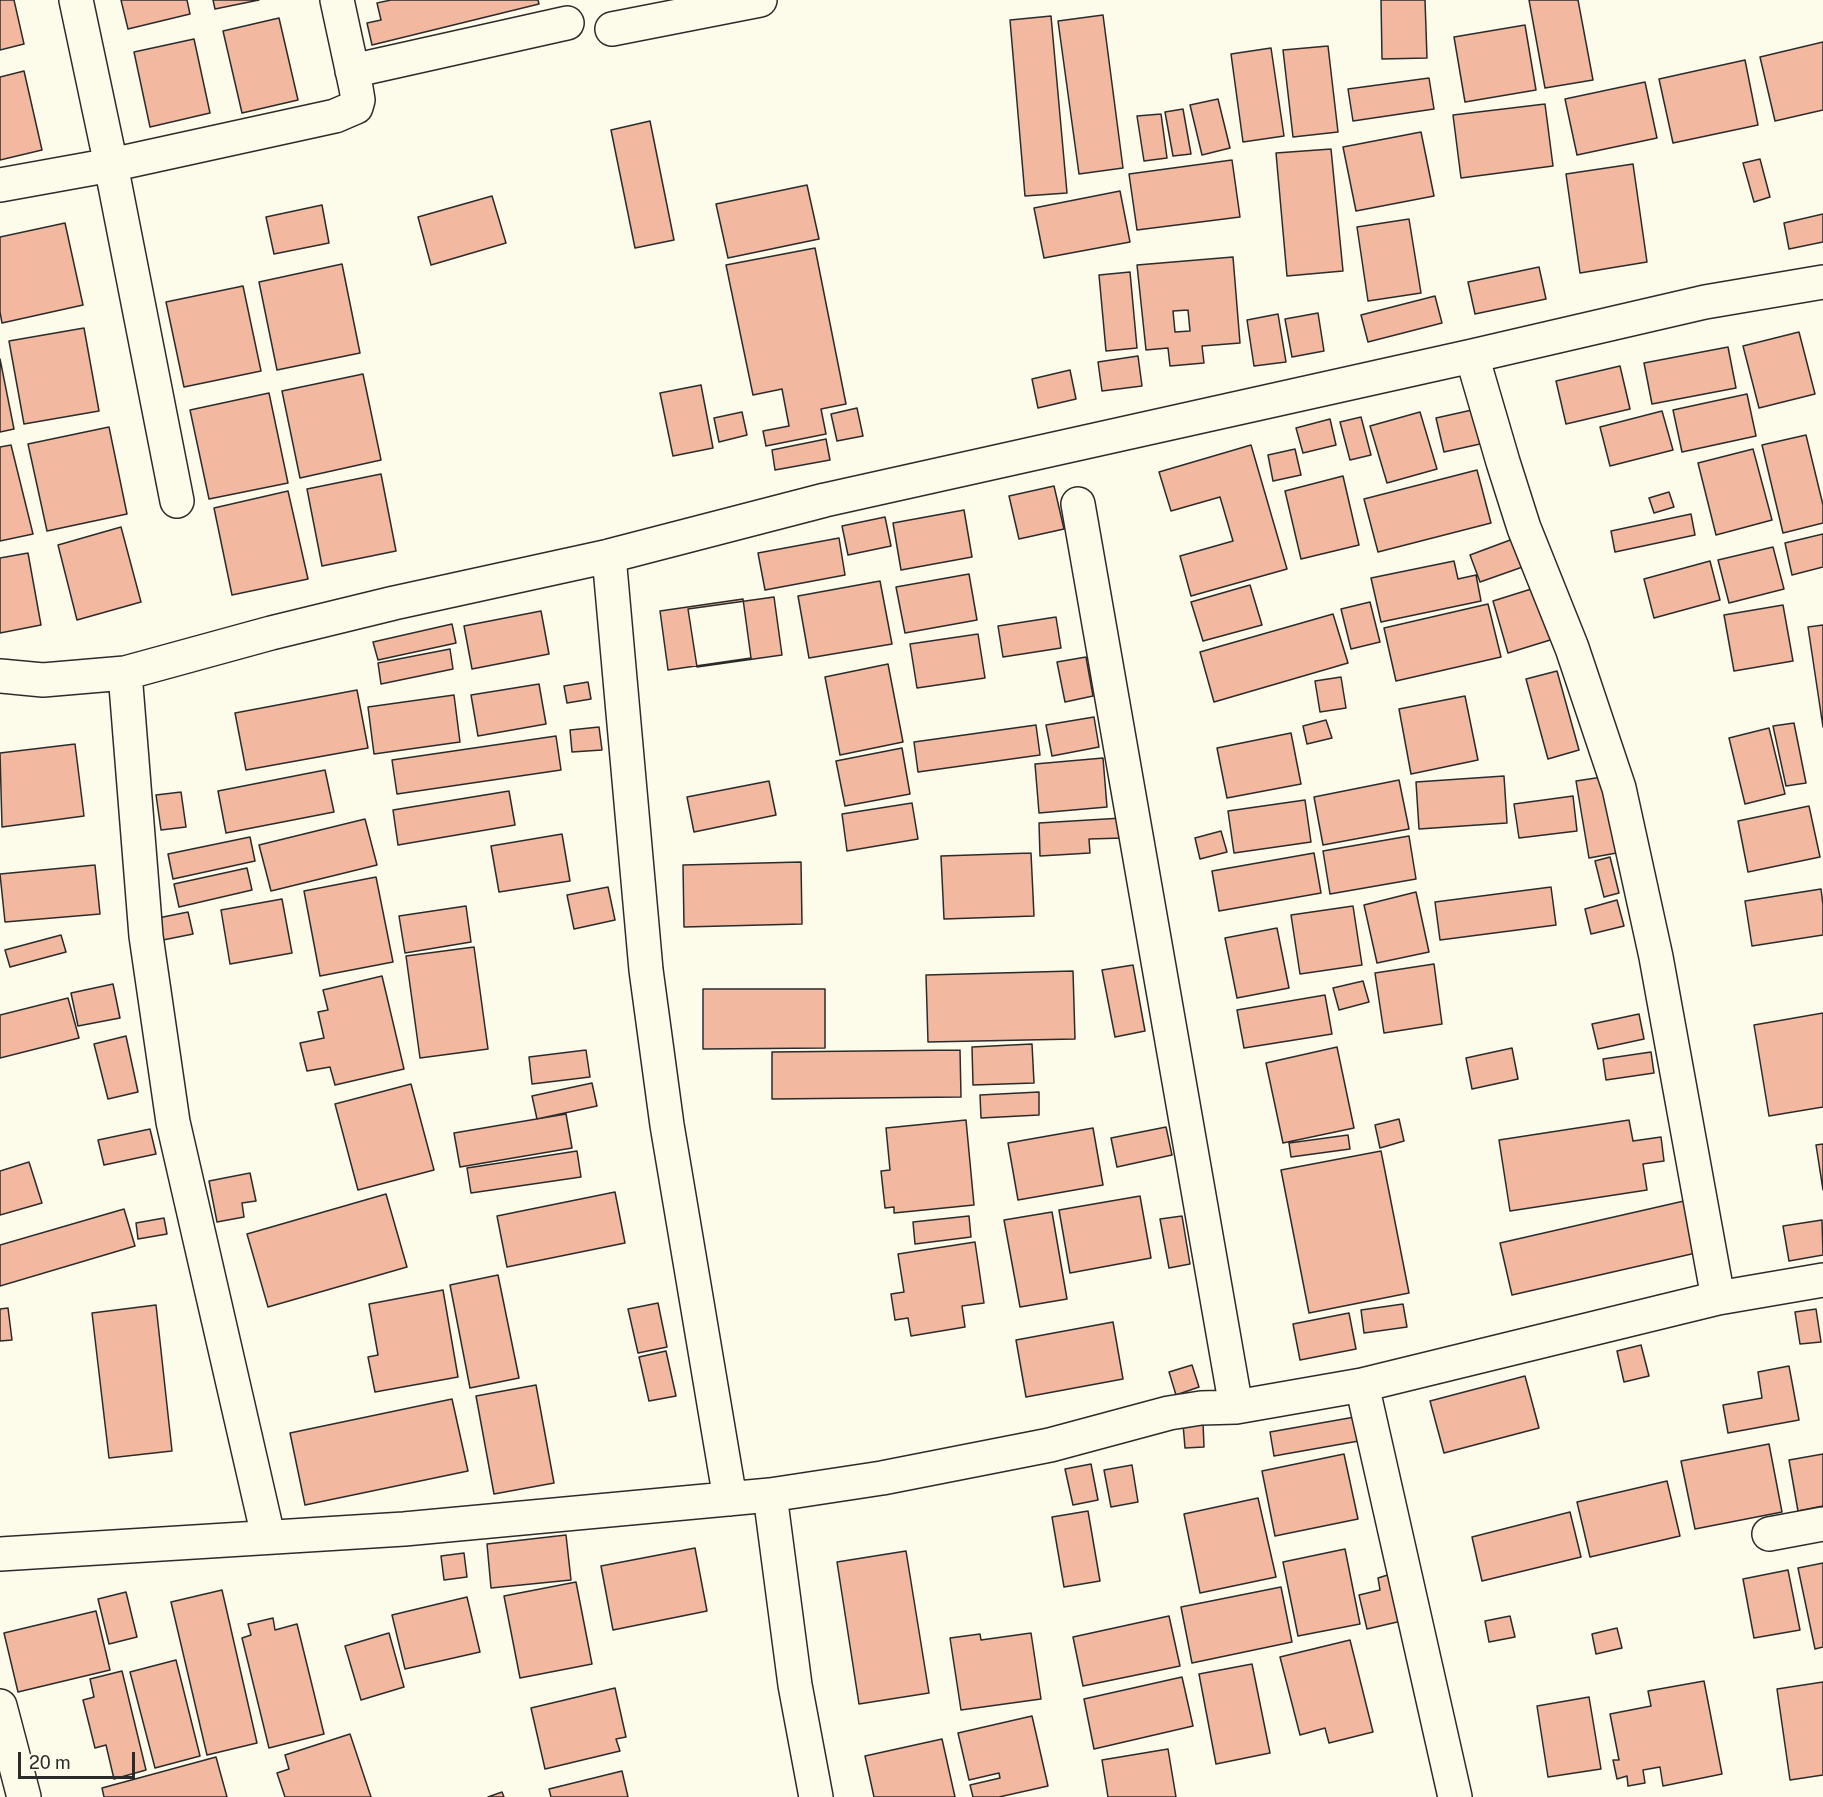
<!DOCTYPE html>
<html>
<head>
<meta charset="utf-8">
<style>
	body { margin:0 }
	#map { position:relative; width:1823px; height:1797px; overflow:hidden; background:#fdfbea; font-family:"Public Sans",sans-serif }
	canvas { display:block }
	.scale { position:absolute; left:18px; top:1752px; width:117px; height:27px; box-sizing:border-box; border:3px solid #2b2b2b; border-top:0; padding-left:8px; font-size:18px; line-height:21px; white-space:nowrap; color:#2b2b2b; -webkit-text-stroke:4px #fdfbea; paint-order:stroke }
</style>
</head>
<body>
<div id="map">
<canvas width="1823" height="1797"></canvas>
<div class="scale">20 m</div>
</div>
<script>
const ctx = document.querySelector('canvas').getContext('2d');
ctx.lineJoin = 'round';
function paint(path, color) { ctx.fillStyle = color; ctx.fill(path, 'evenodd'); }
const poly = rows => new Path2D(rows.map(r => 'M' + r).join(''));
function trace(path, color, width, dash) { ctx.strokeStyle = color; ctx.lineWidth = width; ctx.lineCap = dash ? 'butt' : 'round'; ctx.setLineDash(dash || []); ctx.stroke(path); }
const building = poly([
	[0,0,14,0,24,44,0,50,0,0],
	[121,0,187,0,190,14,128,29,121,0],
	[213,0,259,0,215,9,213,0],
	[391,0,538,0,539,4,372,45,367,23,381,20,377,3,391,0],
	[1381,0,1425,0,1427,58,1382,59,1381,0],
	[1529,0,1578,0,1593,80,1545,88,1529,0],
	[1103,15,1123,168,1079,174,1058,21,1103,15],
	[1051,16,1067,193,1025,196,1010,20,1051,16],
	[279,18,298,100,242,113,223,31,279,18],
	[1525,25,1536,90,1465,102,1454,37,1525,25],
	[194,39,210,113,150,127,134,52,194,39],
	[1823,42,1823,110,1775,121,1760,57,1823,42],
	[1328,46,1338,132,1293,137,1283,50,1328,46],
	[1271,48,1284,136,1243,142,1231,54,1271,48],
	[1745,60,1758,125,1673,143,1659,79,1745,60],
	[24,71,42,150,0,160,0,77,24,71],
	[1429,78,1434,109,1353,121,1348,89,1429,78],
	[1645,82,1657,138,1577,155,1565,99,1645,82],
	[1218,99,1230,148,1202,155,1190,105,1218,99],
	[1545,104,1553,166,1461,178,1453,115,1545,104],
	[1183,109,1191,154,1173,156,1165,112,1183,109],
	[1161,114,1167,158,1144,161,1137,116,1161,114],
	[650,121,674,240,635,248,611,130,650,121],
	[1421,132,1434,196,1356,211,1343,147,1421,132],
	[1331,149,1343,271,1287,276,1276,153,1331,149],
	[1760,159,1770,197,1754,202,1743,163,1760,159],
	[1232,160,1240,217,1137,230,1129,174,1232,160],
	[1633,164,1647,262,1580,273,1566,174,1633,164],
	[807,185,819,239,728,258,716,204,807,185],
	[1120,191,1130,242,1044,258,1034,208,1120,191],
	[492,196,506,243,431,265,418,217,492,196],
	[322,205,329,243,274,254,266,217,322,205],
	[1823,214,1823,242,1789,249,1784,223,1823,214],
	[1409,219,1421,293,1368,301,1357,227,1409,219],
	[65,223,83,305,2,323,0,312,0,237,65,223],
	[815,248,846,404,821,409,826,434,766,446,763,431,789,426,782,389,753,395,726,265,815,248],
	[1233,257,1240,343,1202,346,1204,363,1170,366,1168,348,1146,350,1137,265,1233,257],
	[1188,310,1190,331,1175,332,1173,311,1188,310],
	[342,264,360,353,277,370,259,282,342,264],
	[1539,267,1546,299,1475,314,1468,282,1539,267],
	[1130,272,1137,348,1106,351,1099,275,1130,272],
	[243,286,261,371,184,387,166,302,243,286],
	[1435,296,1442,323,1368,342,1361,315,1435,296],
	[1318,313,1324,351,1292,357,1285,319,1318,313],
	[1278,314,1286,362,1254,366,1247,320,1278,314],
	[84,328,99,411,24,424,9,341,84,328],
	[1799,332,1815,394,1759,408,1743,346,1799,332],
	[1728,347,1736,388,1652,404,1644,363,1728,347],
	[1138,356,1142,386,1102,391,1098,362,1138,356],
	[0,359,14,429,0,432,0,359],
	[1620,366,1630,409,1566,424,1556,381,1620,366],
	[1070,370,1076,399,1038,408,1032,379,1070,370],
	[363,374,381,460,300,478,282,391,363,374],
	[701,385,713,448,673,456,660,393,701,385],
	[269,393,288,483,209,499,190,410,269,393],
	[1747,394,1756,436,1682,452,1673,410,1747,394],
	[857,408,863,436,837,441,831,414,857,408],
	[1472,410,1480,444,1444,452,1436,418,1472,410],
	[1662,411,1673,450,1610,466,1600,427,1662,411],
	[742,412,747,435,719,442,714,418,742,412],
	[1420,412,1437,469,1387,483,1370,426,1420,412],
	[1361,417,1371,455,1350,460,1340,422,1361,417],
	[1330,419,1336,445,1303,453,1296,428,1330,419],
	[109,427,127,514,47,531,28,444,109,427],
	[1806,435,1823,505,1823,523,1783,533,1762,445,1806,435],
	[826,439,830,460,775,470,772,450,826,439],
	[11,445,33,534,0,541,0,447,11,445],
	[1251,445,1287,569,1191,596,1180,556,1233,541,1220,497,1171,511,1159,472,1251,445],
	[1295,449,1301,475,1273,481,1268,455,1295,449],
	[1753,449,1772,520,1716,535,1698,463,1753,449],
	[1477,470,1491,523,1378,552,1364,499,1477,470],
	[381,474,396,551,322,566,307,489,381,474],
	[1343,476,1359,545,1301,559,1285,491,1343,476],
	[1054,486,1064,529,1019,539,1009,496,1054,486],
	[288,491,308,579,232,595,214,508,288,491],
	[1669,492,1674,507,1654,513,1649,498,1669,492],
	[964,510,972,557,901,570,893,523,964,510],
	[1691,514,1695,535,1615,552,1611,531,1691,514],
	[885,517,891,546,848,555,842,526,885,517],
	[121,527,141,602,77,620,58,545,121,527],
	[1823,534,1823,567,1792,575,1785,543,1823,534],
	[1521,536,1531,564,1480,582,1470,555,1521,536],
	[839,538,845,575,765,590,758,553,839,538],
	[1773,547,1784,589,1729,603,1718,560,1773,547],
	[28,553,41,625,0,633,0,558,28,553],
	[1454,561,1458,579,1476,575,1481,601,1381,622,1371,578,1454,561],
	[1710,561,1720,600,1654,618,1644,579,1710,561],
	[969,574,977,620,905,633,896,587,969,574],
	[880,581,892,644,809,658,798,596,880,581],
	[1250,585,1262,625,1203,641,1191,602,1250,585],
	[1544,585,1560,637,1508,653,1493,601,1544,585],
	[774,597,782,655,697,667,688,609,774,597],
	[743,599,751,658,668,670,660,611,743,599],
	[1370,602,1380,642,1351,649,1341,609,1370,602],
	[1488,604,1501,657,1396,681,1384,628,1488,604],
	[1783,605,1793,661,1734,671,1724,615,1783,605],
	[541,611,549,654,472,669,464,626,541,611],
	[1333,614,1348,663,1214,702,1200,652,1333,614],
	[1056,617,1061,648,1003,657,998,626,1056,617],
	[452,624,456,643,378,660,373,642,452,624],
	[1823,625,1823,727,1808,627,1823,625],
	[978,634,985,678,917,688,910,644,978,634],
	[450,649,453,669,381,684,378,663,450,649],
	[1086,657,1093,696,1065,702,1057,662,1086,657],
	[888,664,903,742,840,755,825,677,888,664],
	[1557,671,1579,750,1548,759,1526,679,1557,671],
	[1341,677,1346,708,1320,712,1315,681,1341,677],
	[588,682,591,699,567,703,564,686,588,682],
	[539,684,546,724,478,736,471,695,539,684],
	[357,690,368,748,246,770,235,713,357,690],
	[454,695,460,742,374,754,368,707,454,695],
	[1465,696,1478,760,1411,774,1399,709,1465,696],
	[1094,717,1099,747,1052,756,1046,725,1094,717],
	[1326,720,1332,738,1307,744,1303,726,1326,720],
	[1794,723,1806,783,1786,786,1773,726,1794,723],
	[1036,725,1040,755,918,772,914,742,1036,725],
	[599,727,602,750,572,752,570,730,599,727],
	[1769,728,1785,794,1745,804,1729,738,1769,728],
	[1291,733,1301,784,1227,798,1217,748,1291,733],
	[556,736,561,770,397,794,392,760,556,736],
	[75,744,84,816,2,827,0,753,75,744],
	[902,748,910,794,845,806,836,761,902,748],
	[1103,758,1107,807,1039,813,1035,764,1103,758],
	[325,770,334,812,226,833,218,791,325,770],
	[1504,776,1507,823,1419,829,1416,782,1504,776],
	[1609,776,1622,852,1589,858,1576,781,1609,776],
	[1399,780,1409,829,1323,845,1314,797,1399,780],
	[769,781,776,815,694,832,687,797,769,781],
	[509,791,515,825,398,845,393,810,509,791],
	[181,792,186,827,161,830,156,795,181,792],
	[1573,796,1577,831,1519,838,1514,804,1573,796],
	[1305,800,1311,842,1234,853,1228,811,1305,800],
	[912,803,918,839,847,851,842,814,912,803],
	[1809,806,1820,857,1748,872,1738,821,1809,806],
	[1122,818,1123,838,1089,839,1090,853,1040,856,1039,823,1122,818],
	[365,819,377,865,271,891,259,845,365,819],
	[1221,831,1227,852,1200,859,1195,838,1221,831],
	[562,834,570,881,499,892,491,846,562,834],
	[1409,836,1416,879,1330,894,1323,851,1409,836],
	[250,837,255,861,173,879,168,854,250,837],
	[1031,853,1034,916,944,919,941,856,1031,853],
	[1314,853,1321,893,1219,911,1212,871,1314,853],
	[1610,857,1619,893,1604,897,1595,861,1610,857],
	[801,862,802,924,684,927,683,865,801,862],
	[95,865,100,914,5,922,0,874,95,865],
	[247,868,252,890,179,907,174,884,247,868],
	[376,877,393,962,320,976,304,891,376,877],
	[608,887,615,920,574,929,567,895,608,887],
	[1551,887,1556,925,1440,940,1435,902,1551,887],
	[1821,889,1823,905,1823,935,1752,946,1745,901,1821,889],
	[1416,892,1429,952,1377,963,1364,905,1416,892],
	[282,899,292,953,230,964,221,910,282,899],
	[1617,900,1624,926,1591,934,1585,909,1617,900],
	[466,906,471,942,405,953,399,916,466,906],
	[1353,906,1362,965,1300,974,1291,915,1353,906],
	[188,912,193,934,163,940,158,918,188,912],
	[1277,928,1289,988,1237,998,1225,938,1277,928],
	[61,935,66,952,10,967,5,950,61,935],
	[474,947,488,1049,420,1058,406,956,474,947],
	[1434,964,1442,1024,1384,1033,1375,973,1434,964],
	[1133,965,1145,1031,1115,1037,1102,970,1133,965],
	[1073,971,1075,1039,928,1042,926,975,1073,971],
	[382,976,404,1069,335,1085,330,1067,307,1071,300,1043,324,1038,318,1012,328,1010,323,990,382,976],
	[1363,981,1369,1002,1339,1010,1333,988,1363,981],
	[113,984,120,1018,78,1026,71,993,113,984],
	[703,989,825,989,825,1048,703,1049,703,989],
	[1325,995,1332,1034,1244,1048,1237,1010,1325,995],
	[68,998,79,1038,0,1058,0,1015,68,998],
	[1823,1013,1823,1107,1769,1116,1754,1025,1823,1013],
	[1639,1014,1644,1039,1598,1049,1592,1024,1639,1014],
	[126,1036,138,1092,108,1099,94,1044,126,1036],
	[1032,1044,1034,1083,973,1085,972,1047,1032,1044],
	[1337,1047,1354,1128,1283,1143,1266,1063,1337,1047],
	[1512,1048,1518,1079,1472,1089,1466,1058,1512,1048],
	[586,1050,590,1077,532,1084,529,1057,586,1050],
	[960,1050,961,1097,772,1099,772,1052,960,1050],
	[1651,1052,1654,1073,1606,1080,1603,1059,1651,1052],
	[592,1083,597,1106,537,1119,532,1096,592,1083],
	[411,1084,434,1170,358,1190,335,1104,411,1084],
	[1039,1092,1039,1115,981,1118,980,1095,1039,1092],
	[566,1114,572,1148,460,1167,454,1133,566,1114],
	[1399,1119,1404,1141,1380,1148,1375,1125,1399,1119],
	[966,1120,974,1205,894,1213,894,1207,885,1208,881,1171,890,1170,886,1128,966,1120],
	[1629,1120,1633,1141,1661,1137,1664,1161,1643,1164,1647,1190,1510,1211,1499,1140,1629,1120],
	[1166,1127,1172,1155,1117,1167,1111,1138,1166,1127],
	[1093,1128,1103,1185,1018,1200,1008,1143,1093,1128],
	[150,1129,156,1154,104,1165,98,1140,150,1129],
	[1348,1135,1350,1149,1291,1157,1289,1143,1348,1135],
	[1823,1144,1823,1190,1816,1145,1823,1144],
	[577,1151,581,1177,471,1193,467,1168,577,1151],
	[1381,1151,1409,1293,1309,1313,1281,1170,1381,1151],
	[29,1162,42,1203,0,1215,0,1171,29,1162],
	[250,1173,256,1201,242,1203,244,1217,217,1222,209,1181,250,1173],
	[615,1192,625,1243,507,1267,497,1216,615,1192],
	[386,1194,407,1267,268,1307,247,1234,386,1194],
	[1140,1196,1151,1258,1070,1273,1059,1210,1140,1196],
	[1697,1198,1709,1250,1512,1295,1500,1243,1697,1198],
	[124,1209,135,1246,0,1286,0,1245,124,1209],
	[1052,1212,1067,1299,1020,1307,1004,1220,1052,1212],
	[969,1216,971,1237,915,1244,913,1222,969,1216],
	[1182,1216,1190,1264,1169,1268,1160,1219,1182,1216],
	[164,1218,167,1234,138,1239,136,1223,164,1218],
	[1822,1220,1823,1255,1789,1261,1783,1226,1822,1220],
	[975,1242,984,1303,962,1306,965,1327,911,1336,908,1318,895,1320,891,1294,904,1292,898,1254,975,1242],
	[498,1275,519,1378,470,1388,450,1285,498,1275],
	[443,1290,458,1377,375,1392,368,1357,378,1355,369,1304,443,1290],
	[658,1303,667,1347,638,1353,628,1309,658,1303],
	[1403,1304,1407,1327,1364,1333,1361,1310,1403,1304],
	[156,1305,172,1451,109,1458,92,1313,156,1305],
	[8,1308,12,1340,0,1341,0,1309,8,1308],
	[1816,1309,1821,1342,1800,1344,1795,1312,1816,1309],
	[1349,1313,1356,1349,1300,1360,1293,1324,1349,1313],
	[1113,1322,1123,1379,1026,1397,1016,1340,1113,1322],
	[1641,1345,1649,1376,1624,1382,1617,1351,1641,1345],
	[666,1351,676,1396,649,1401,639,1357,666,1351],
	[1192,1365,1199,1387,1176,1395,1169,1372,1192,1365],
	[1789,1366,1799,1420,1728,1433,1723,1405,1762,1398,1758,1372,1789,1366],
	[1525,1376,1539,1428,1444,1453,1430,1401,1525,1376],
	[536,1385,554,1483,494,1494,476,1396,536,1385],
	[452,1399,468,1471,305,1505,290,1433,452,1399],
	[1366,1415,1370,1439,1274,1456,1270,1432,1366,1415],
	[1203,1422,1204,1447,1185,1448,1183,1424,1203,1422],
	[1769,1444,1782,1512,1695,1529,1681,1461,1769,1444],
	[1344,1454,1358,1519,1275,1536,1262,1471,1344,1454],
	[1823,1454,1823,1506,1798,1511,1789,1460,1823,1454],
	[1091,1464,1098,1500,1073,1505,1065,1469,1091,1464],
	[1132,1465,1138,1502,1111,1507,1104,1470,1132,1465],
	[1667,1481,1680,1536,1590,1557,1577,1502,1667,1481],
	[1258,1498,1276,1577,1200,1593,1184,1514,1258,1498],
	[1088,1511,1100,1581,1064,1587,1052,1517,1088,1511],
	[1570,1512,1581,1557,1482,1581,1472,1537,1570,1512],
	[566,1535,571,1580,491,1588,487,1544,566,1535],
	[695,1548,707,1611,613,1630,601,1566,695,1548],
	[1345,1549,1360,1624,1298,1636,1283,1562,1345,1549],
	[906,1551,929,1693,859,1704,837,1562,906,1551],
	[464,1553,467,1577,444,1580,441,1556,464,1553],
	[1823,1563,1823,1647,1815,1649,1798,1568,1823,1563],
	[1788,1570,1800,1630,1754,1638,1743,1579,1788,1570],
	[1394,1573,1406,1620,1367,1629,1359,1595,1380,1590,1378,1578,1394,1573],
	[576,1582,592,1664,520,1678,504,1596,576,1582],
	[1281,1587,1292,1642,1192,1663,1181,1607,1281,1587],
	[222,1590,257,1743,207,1755,171,1602,222,1590],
	[126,1592,137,1637,109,1644,98,1599,126,1592],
	[467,1597,480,1652,405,1669,392,1615,467,1597],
	[96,1611,110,1670,18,1692,4,1633,96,1611],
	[1169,1616,1180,1666,1083,1686,1073,1637,1169,1616],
	[1510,1616,1515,1637,1489,1642,1485,1621,1510,1616],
	[273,1618,275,1630,297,1624,324,1734,269,1748,242,1638,251,1635,248,1624,273,1618],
	[1617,1628,1622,1648,1596,1654,1592,1634,1617,1628],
	[389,1633,404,1687,361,1700,345,1646,389,1633],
	[1031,1633,1041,1699,961,1710,950,1638,980,1634,981,1640,1031,1633],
	[1350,1640,1373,1732,1329,1743,1325,1728,1300,1735,1280,1657,1350,1640],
	[176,1660,200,1756,155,1768,130,1672,176,1660],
	[1252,1664,1270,1753,1216,1764,1199,1674,1252,1664],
	[122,1671,146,1770,114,1779,106,1745,95,1748,83,1700,94,1697,90,1679,122,1671],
	[1182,1677,1193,1726,1094,1749,1084,1699,1182,1677],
	[1704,1681,1722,1774,1663,1786,1660,1767,1643,1770,1645,1783,1628,1786,1627,1776,1617,1779,1613,1760,1619,1760,1610,1714,1651,1706,1648,1691,1704,1681],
	[1823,1682,1823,1775,1790,1780,1777,1689,1823,1682],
	[615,1688,626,1737,616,1739,620,1751,545,1769,531,1708,615,1688],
	[1589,1697,1601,1769,1548,1777,1537,1706,1589,1697],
	[1032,1716,1048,1786,999,1797,973,1797,970,1785,1000,1778,999,1773,969,1780,958,1733,1032,1716],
	[350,1734,371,1797,285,1797,277,1773,289,1769,285,1755,350,1734],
	[942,1739,955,1797,874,1797,865,1756,942,1739],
	[1168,1749,1176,1797,1108,1797,1102,1760,1168,1749],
	[216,1757,227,1797,104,1797,102,1788,216,1757],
	[622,1771,628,1797,551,1797,549,1789,622,1771],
	[502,1792,504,1797,488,1797,502,1792]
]);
paint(building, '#f2b8a0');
trace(building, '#2b2b2b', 1.5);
const minor = poly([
	[76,0,111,165,177,501],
	[612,29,760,0],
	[352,71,567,23],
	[0,185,111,165,335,116,356,107,358,100,356,88,337,0],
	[1472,356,1503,462,1524,528,1572,648,1619,788,1656,957,1718,1298],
	[1078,504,1236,1407],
	[609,556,646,970,667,1125,730,1499],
	[125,673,146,936,173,1122,268,1536],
	[0,676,43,680,125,673,271,633,394,603,609,556,825,500,1472,356,1705,302,1823,282],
	[1362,1385,1455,1797],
	[770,1495,795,1685,816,1797],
	[1769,1534,1823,1524],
	[0,1554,404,1529,770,1495,882,1478,1050,1445,1169,1413,1201,1408,1236,1407,1362,1385,1718,1298,1823,1280],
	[0,1706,24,1797]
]);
trace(minor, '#2b2b2b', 36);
trace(minor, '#fdfbea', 33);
</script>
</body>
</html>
